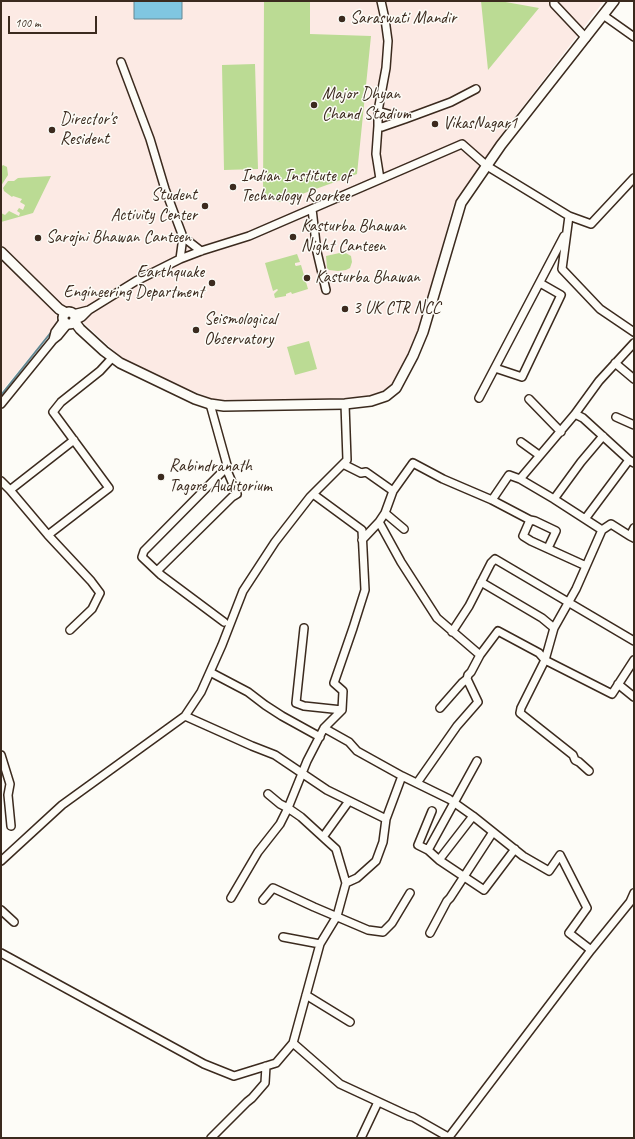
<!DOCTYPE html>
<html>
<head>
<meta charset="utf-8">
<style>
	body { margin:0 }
	#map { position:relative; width:635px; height:1139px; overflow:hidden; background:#fdfcf7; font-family:Caveat,sans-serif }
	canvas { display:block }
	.frame { position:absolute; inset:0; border:2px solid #3b2a1e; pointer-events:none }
	.scale { position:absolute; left:8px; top:16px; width:89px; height:18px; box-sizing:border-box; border:2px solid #3b2a1e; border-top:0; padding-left:5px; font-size:12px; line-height:14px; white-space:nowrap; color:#3b2a1e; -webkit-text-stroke:3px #fdfcf7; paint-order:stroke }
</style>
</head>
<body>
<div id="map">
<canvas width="635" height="1139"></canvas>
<div class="frame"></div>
<div class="scale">100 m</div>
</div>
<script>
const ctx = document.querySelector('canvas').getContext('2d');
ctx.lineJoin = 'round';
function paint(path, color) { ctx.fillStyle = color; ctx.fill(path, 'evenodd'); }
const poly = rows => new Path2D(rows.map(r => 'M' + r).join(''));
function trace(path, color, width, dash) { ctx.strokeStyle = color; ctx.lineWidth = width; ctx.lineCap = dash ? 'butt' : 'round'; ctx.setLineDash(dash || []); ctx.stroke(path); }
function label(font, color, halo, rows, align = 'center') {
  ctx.font = font + ' Caveat,sans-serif'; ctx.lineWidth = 3; ctx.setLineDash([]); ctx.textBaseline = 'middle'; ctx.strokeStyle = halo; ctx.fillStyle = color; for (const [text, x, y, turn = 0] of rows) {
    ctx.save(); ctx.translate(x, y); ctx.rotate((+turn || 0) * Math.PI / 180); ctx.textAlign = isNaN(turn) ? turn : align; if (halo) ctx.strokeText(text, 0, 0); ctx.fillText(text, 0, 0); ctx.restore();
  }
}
paint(poly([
	[1,1,604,1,504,131,453,206,419,334,393,387,376,396,263,403,218,401,177,385,125,361,85,324,60,304,55,326,1,392]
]), '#fceae4');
paint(poly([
	[264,1,310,1,310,34,371,36,357,174,280,202,263,197],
	[481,1,500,1,539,8,488,70],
	[255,64,258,169,224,170,222,65],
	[3,165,7,167,8,175,1,186,1,167],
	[51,176,33,213,1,222,1,213,5,215,9,211,19,216,20,213,17,211,19,208,23,210,25,205,20,202,22,199,13,196,12,197,4,191,3,188,8,181,14,181,18,178],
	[344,252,351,256,352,262,350,268,346,270,338,271,329,270,327,268,326,256],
	[297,254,300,262,295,263,295,265,296,266,301,265,308,289,292,294,291,292,286,294,286,296,275,298,274,294,278,290,277,289,273,291,265,263],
	[309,341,317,369,295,375,287,347]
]), '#bbdb94');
const water = poly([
	[134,1,182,1,182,19,134,19,134,1]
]);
paint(water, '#80c6e1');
trace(water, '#648893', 1);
trace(poly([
	[1,395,52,331]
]), '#648893', 2);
const minor = poly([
	[381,1,385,19,388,41,386,68,378,111,378,126,382,127,405,119],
	[554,1,554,4,586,38],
	[603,15,634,37],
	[121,62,150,139,165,189,183,237,180,259],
	[378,111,405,119,451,102,476,89],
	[378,126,376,154,380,179],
	[312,209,317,252,326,290],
	[569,216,591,224,634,178],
	[183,237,201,251],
	[73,314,89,310],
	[74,321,82,317,89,310,136,281,180,259,201,251,249,236,462,144,487,166,569,216,562,269,600,309,634,332],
	[53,340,55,332,63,321],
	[634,343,599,381,575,414,583,418,629,460,634,463],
	[615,363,634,379],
	[495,368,522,377,561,295,540,283],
	[479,398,564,236],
	[529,399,561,432],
	[1,404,53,340,58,336,67,325],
	[575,414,520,479,554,499,585,519],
	[616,417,634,425],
	[521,442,539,455],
	[343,464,361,473,366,472,393,491],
	[1,481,10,490,48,535,91,581,100,593,92,609,70,630],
	[10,490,74,440],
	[554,499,581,462,603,436],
	[492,500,509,475,520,479],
	[385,513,404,529],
	[530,520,523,536,531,541,586,566],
	[379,522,401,562,437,618,480,655],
	[634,528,630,536,634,538],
	[602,530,585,519,629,460],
	[48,535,109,488,53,412,61,402,100,371,112,358],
	[630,536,611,524,602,530,576,589,554,628,545,660,612,694,634,660],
	[362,540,379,522,385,513,393,491,413,463,443,479,492,500,530,520,535,521,556,531,548,548],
	[157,571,232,497,237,494,226,468,227,465,210,404],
	[481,582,542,618,554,628],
	[224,622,161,575,142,557,144,551,226,468],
	[304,628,296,703,304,706,342,710],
	[452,632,469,606,491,563,495,559,634,641],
	[210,672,248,692,265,705,282,716,320,737],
	[618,684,634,697],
	[440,708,462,683,467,679],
	[185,716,252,746,275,755,327,790,386,819],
	[324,728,349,742,357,751,402,776,386,819,383,842,376,861,357,878,346,883],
	[1,755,10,784,8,795,11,826],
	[402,776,449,799,473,816,523,856,549,871,560,855,587,908,569,933,591,950,630,902,634,893],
	[417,783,457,726,478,702,467,679,468,675,471,672,480,655,498,631,539,653,545,660,521,708,520,713,573,755,575,760,579,762,589,771],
	[432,811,418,845,428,850,439,860,484,890,515,849],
	[323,837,349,801],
	[428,850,477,761],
	[439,860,473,816],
	[1,861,62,805,185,716,201,692,222,645,243,591,275,542,310,497,347,460,345,404],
	[231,898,258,852,280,824,288,808,280,804,268,794],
	[263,900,273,888,314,907,368,930,383,932,392,923,410,893],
	[1,910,14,922],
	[430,933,447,901,450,898,493,832],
	[283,937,320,944],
	[1,953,204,1064,234,1076,276,1063,293,1043,320,944,337,916,346,883,336,849,301,817,288,808,307,761,324,728,342,710,343,691,334,683,353,628,365,590,362,530,313,494],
	[306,995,350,1022],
	[293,1043,340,1084,409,1116,413,1117,450,1138],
	[449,1137,591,950],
	[211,1138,247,1102,252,1098,265,1083,266,1066],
	[361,1138,378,1102]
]);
const tertiary = poly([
	[1,252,59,309,66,313],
	'63 318a6 6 0 1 1 12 0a6 6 0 1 1-12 0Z',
	[74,321,80,329,104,351,120,363,195,399,210,404,224,406,345,404,371,401,386,396,396,388,413,356,423,332,461,203,501,145,614,1]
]);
trace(minor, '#3b2a1e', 10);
trace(tertiary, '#3b2a1e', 12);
trace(minor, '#fdfcf7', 7);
trace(tertiary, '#fdfcf7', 9);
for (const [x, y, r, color] of [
	[342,19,4,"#3b2a1e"],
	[314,105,4,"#3b2a1e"],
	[435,124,4,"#3b2a1e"],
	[52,130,4,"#3b2a1e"],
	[233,187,4,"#3b2a1e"],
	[205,206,4,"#3b2a1e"],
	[293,237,4,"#3b2a1e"],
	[38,238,4,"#3b2a1e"],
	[307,278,4,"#3b2a1e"],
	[212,283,4,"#3b2a1e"],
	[345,309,4,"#3b2a1e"],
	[196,330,4,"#3b2a1e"],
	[161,477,4,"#3b2a1e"]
]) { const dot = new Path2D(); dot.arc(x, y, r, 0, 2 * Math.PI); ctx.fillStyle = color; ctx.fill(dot); trace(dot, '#fdfcf7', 1.5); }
label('17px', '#3b2a1e', '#fdfcf7', [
	["Saraswati Mandir",350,19],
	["Major Dhyan",322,95],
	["Chand Stadium",322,115],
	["Director's",60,120],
	["Resident",60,140],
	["VikasNagar1",443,124],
	["Indian Institute of",241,177],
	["Technology Roorkee",241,197],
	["Student",197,196,"right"],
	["Activity Center",197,216,"right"],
	["Kasturba Bhawan",301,227],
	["Night Canteen",301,247],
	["Sarojni Bhawan Canteen",46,238],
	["Earthquake",204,273,"right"],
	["Engineering Department",204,293,"right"],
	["Kasturba Bhawan",315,278],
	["3 UK CTR NCC",353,309],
	["Seismological",204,320],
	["Observatory",204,340],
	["Rabindranath",169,467],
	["Tagore Auditorium",169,487]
], 'left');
</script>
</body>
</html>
